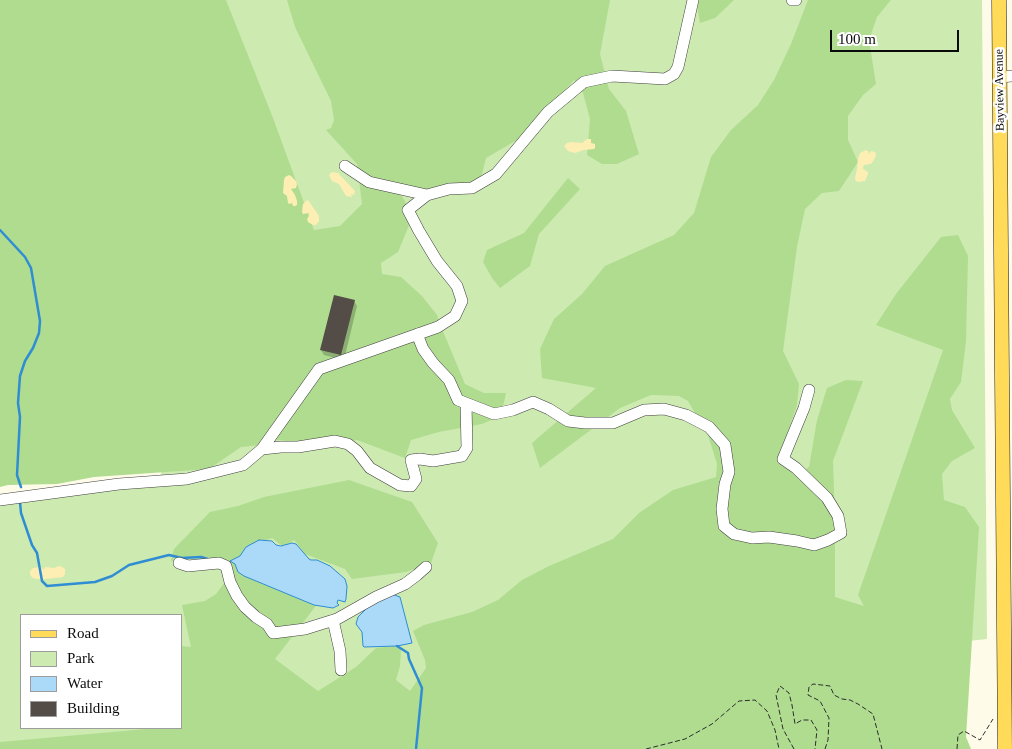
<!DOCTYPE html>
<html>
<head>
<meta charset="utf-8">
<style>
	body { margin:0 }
	#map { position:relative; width:1012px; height:749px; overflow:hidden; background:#fffbe9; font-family:Georgia,serif }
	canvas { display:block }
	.legend { position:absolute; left:20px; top:614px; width:162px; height:115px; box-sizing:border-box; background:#fff; border:1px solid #9d9d9d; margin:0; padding:6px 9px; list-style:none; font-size:15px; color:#0b0b0b }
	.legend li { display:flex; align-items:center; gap:10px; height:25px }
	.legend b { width:25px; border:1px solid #9d9d9d }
	.scale { position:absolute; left:830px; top:30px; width:129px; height:22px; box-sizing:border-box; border:2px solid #0b0b0b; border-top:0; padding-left:6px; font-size:15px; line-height:18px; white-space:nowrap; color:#0b0b0b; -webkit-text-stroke:4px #fff; paint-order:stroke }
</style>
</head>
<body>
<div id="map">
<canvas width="1012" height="749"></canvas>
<ul class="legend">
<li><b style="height:6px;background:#ffdb59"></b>Road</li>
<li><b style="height:14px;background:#cdeab1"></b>Park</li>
<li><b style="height:14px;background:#abdaf9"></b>Water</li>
<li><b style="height:14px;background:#544c47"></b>Building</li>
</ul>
<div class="scale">100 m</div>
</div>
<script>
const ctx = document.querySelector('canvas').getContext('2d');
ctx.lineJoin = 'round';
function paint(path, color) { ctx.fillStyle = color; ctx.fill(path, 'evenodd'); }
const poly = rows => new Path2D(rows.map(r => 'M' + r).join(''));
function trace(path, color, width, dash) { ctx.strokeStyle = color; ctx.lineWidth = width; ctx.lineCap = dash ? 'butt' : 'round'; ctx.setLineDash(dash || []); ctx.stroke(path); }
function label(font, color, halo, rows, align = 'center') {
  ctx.font = font + ' Georgia,serif'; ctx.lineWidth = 5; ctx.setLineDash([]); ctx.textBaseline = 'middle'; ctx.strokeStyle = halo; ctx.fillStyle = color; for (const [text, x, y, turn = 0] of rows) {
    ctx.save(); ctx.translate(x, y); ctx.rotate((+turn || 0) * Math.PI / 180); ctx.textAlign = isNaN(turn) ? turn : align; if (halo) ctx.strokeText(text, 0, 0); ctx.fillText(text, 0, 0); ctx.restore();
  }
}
paint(poly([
	[214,0,982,0,987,639,0,749,0,502,159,480,263,120],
	[21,615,181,615,181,728,21,728]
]), '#cdeab1');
paint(poly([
	[0,0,226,0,273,118,314,230,340,226,362,204,357,164,326,130,331,128,334,120,331,101,295,27,287,0,610,0,600,54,609,89,626,111,639,154,617,164,602,164,587,155,590,119,583,93,574,80,529,133,486,158,482,174,470,191,397,189,405,201,410,223,398,252,381,263,382,274,401,277,422,296,437,315,442,329,465,384,484,393,506,393,501,416,482,424,439,432,411,440,405,458,357,440,295,451,285,441,272,439,261,445,241,447,209,469,94,477,57,484,8,485,0,487],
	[696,0,734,0,715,18,700,23],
	[808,0,891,0,877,17,869,40,876,84,863,95,848,116,848,140,858,162,839,191,822,193,805,209,797,247,783,351,799,384,797,405,786,437,787,462,799,474,809,467,817,420,827,388,846,380,863,381,833,461,835,519,835,597,864,606,858,595,943,350,876,325,896,294,941,237,958,235,968,256,966,341,961,382,950,399,952,410,975,448,952,461,942,474,944,500,965,507,979,527,966,737,971,749,0,749,0,742,157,728,181,728,181,646,191,647,182,605,205,601,216,594,225,582,229,560,195,556,171,561,174,549,210,512,238,506,264,497,349,480,412,502,438,543,431,563,406,572,352,579,345,569,305,554,294,540,287,545,281,545,272,538,258,543,318,603,275,659,318,691,356,667,376,648,395,646,401,649,400,666,396,680,410,691,426,668,425,660,413,631,424,625,472,612,498,600,522,580,549,566,613,539,639,513,673,490,716,477,717,464,708,435,688,401,679,396,651,395,620,408,540,468,532,443,596,388,542,378,540,349,554,319,582,294,605,266,674,235,694,213,711,157,731,130,758,105,774,80,791,44],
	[568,178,580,189,539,234,530,266,500,288,492,278,483,262,487,250,524,233]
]), '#b0dc90');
paint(poly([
	[587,139,591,139,591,143,595,144,595,148,594,149,584,150,575,153,568,151,564,146,567,143,571,142,582,143],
	[866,150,868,151,869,154,871,151,875,152,876,155,874,160,871,164,864,165,863,167,863,169,868,172,868,174,865,181,858,182,856,181,855,178,857,169,858,159,860,153],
	[332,172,338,173,355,191,354,195,351,194,352,197,346,196,339,184,332,181,329,175],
	[289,175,291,176,296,181,297,184,296,188,291,189,295,195,297,201,297,205,295,206,293,206,292,203,289,204,288,203,287,196,283,193,284,180,285,177],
	[308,200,319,216,319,221,316,225,313,225,308,222,307,219,309,216,309,213,303,214,302,212,303,204,306,201],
	[59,566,62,567,65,569,65,574,63,577,45,579,36,579,33,578,30,575,30,571,33,568,41,567,44,570,45,567,54,568]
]), '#fdefb3');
const water = poly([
	[259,540,272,541,276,545,281,546,292,543,296,544,309,559,311,560,317,560,330,566,345,579,347,586,346,599,345,602,338,600,337,603,339,605,333,608,314,605,244,576,238,572,235,564,230,561,240,556,246,547,259,540],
	[392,594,400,597,412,643,397,646,364,647,363,646,362,632,356,624,358,617,373,602,392,594]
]);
paint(water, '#abdaf9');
trace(water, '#2f8dd3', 1);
paint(poly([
	[354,301,357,306,344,360,324,355,321,350]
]), '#0003');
trace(poly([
	[0,230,25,257,31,268,40,321,39,333,33,348,25,361,20,376,18,403,20,417,17,475,21,487],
	[20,502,21,513,32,545,37,553,42,581,47,586,95,582,112,576,129,565,169,555,182,558,201,557,208,559],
	[397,646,408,653,409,659,422,688,416,749]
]), '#2f8dd3', 2.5);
paint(poly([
	[334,295,355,300,341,355,320,350]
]), '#544c47');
const minor = poly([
	[792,0,796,0],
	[1000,77,1012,76],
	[345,166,369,182,427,195],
	[417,334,423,349,433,363,449,380,458,400,494,414,513,410,533,402,549,409,568,421,585,423,613,423,644,410,664,409,686,415,709,427,725,445,729,472,725,484,722,509,724,526,734,534,752,538,769,537,797,541,814,545,828,540,841,533,838,516,827,498,796,468,783,459,804,408,809,390],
	[262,449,281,447,298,447,335,441,348,444,357,451,370,468,400,485,411,486,416,479,411,460,420,459,433,461,462,456,467,448,466,404],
	[0,500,119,484,187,479,243,465,262,449,319,369,438,327,455,316,462,301,457,286,437,261,419,231,408,210,427,195,449,189,472,188,496,174,548,112,584,82,612,76,665,79,674,74,678,67,693,0],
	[179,563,188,566,219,563,226,566,230,582,237,596,245,607,256,617,267,624,273,633,305,629,337,619,376,597,405,584,417,575,426,567],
	[333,620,340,651,341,670]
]);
const major = poly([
	[999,0,1005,749]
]);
trace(minor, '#3e3e3e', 12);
trace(major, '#1c1c1c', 15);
trace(poly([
	[646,749,685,739,712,724,739,701,755,700,767,711,775,730,779,749],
	[794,749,783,729,776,695,780,686,789,693,792,705,795,724,802,720,811,720,817,730,815,749],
	[825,749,828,740,829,718,820,701,808,695,809,687,813,684,830,686,834,695,842,699,850,700,858,704,873,714,882,749],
	[957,749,958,735,964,731,980,740,993,719]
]), '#2d2d2d', 1, [5, 2.5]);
trace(minor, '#fff', 11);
trace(major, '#ffdb59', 14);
label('12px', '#0b0b0b', '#fff', [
	["Bayview Avenue",1000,90,-91]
]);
</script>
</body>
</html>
